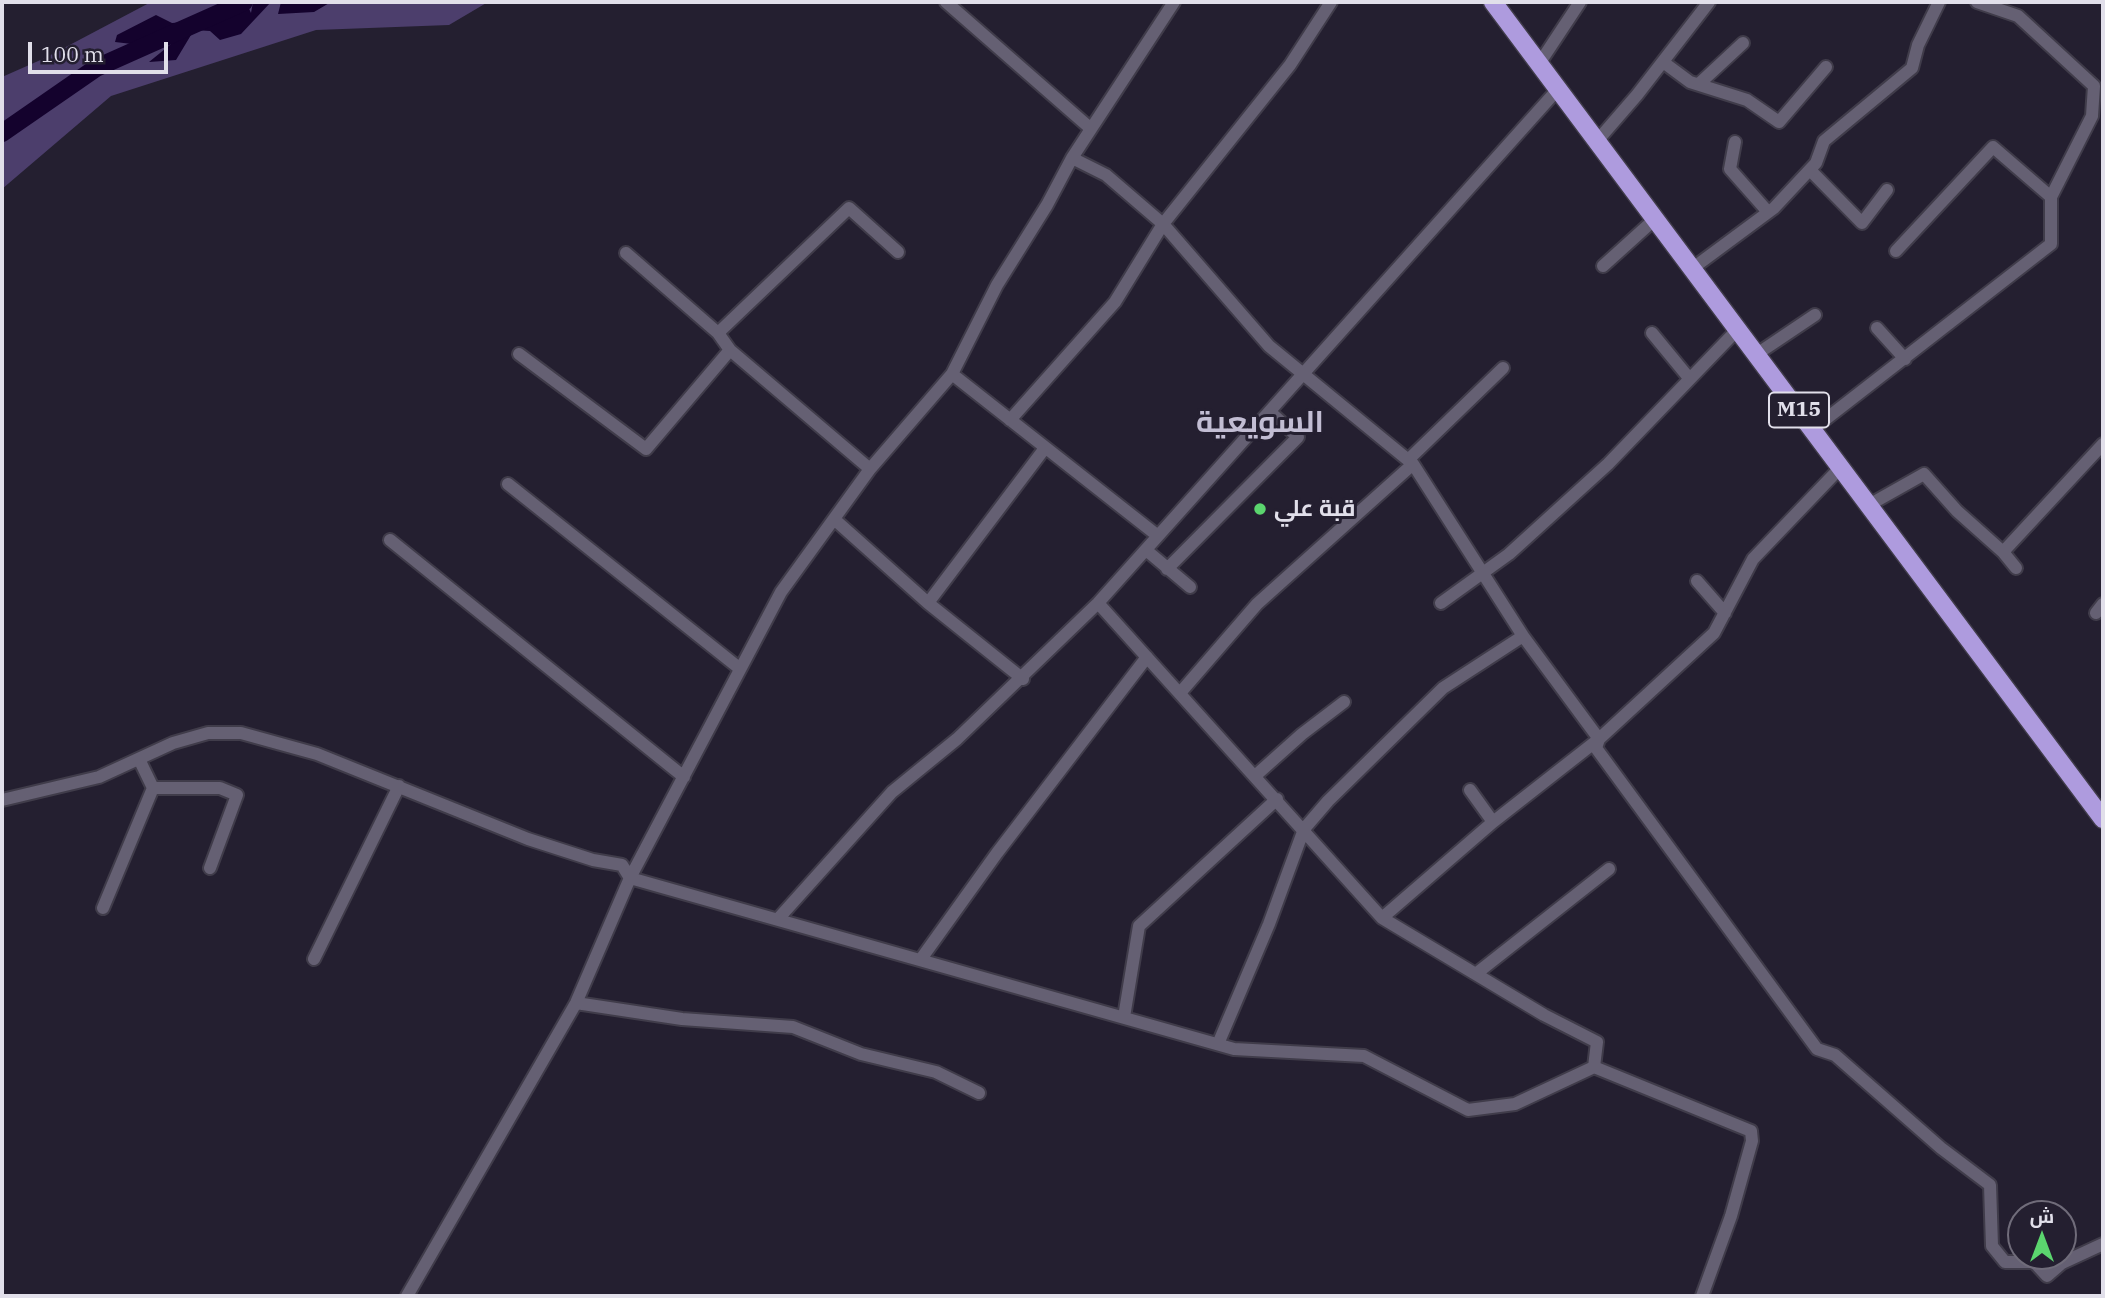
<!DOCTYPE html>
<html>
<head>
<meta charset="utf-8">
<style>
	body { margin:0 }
	#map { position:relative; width:2105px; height:1298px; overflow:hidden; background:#241f30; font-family:"IBM Plex Serif",Cairo,serif }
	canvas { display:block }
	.frame { position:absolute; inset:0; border:4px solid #e1dfea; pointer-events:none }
	.north { position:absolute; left:2007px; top:1200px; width:70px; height:70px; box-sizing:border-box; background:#241f30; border:2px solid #706c7a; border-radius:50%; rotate:0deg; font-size:19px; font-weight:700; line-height:28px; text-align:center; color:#e1dfea }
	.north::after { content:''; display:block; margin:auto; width:24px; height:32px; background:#5bd56e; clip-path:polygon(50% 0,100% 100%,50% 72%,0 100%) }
	.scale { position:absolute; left:28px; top:42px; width:140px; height:32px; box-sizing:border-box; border:4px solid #e1dfea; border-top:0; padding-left:9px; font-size:21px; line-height:24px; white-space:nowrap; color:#e1dfea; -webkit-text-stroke:5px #241f30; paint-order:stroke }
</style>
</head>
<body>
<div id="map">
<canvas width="2105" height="1298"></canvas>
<div class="frame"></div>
<div class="north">ش</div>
<div class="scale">100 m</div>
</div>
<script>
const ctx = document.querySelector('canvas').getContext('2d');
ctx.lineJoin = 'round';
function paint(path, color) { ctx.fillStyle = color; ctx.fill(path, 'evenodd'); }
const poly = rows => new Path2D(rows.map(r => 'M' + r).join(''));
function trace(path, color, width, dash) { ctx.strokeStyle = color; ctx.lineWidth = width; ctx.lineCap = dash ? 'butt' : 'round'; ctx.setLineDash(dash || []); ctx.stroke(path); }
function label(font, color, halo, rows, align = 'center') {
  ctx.font = font + ' "IBM Plex Serif",Cairo,serif'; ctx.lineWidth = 6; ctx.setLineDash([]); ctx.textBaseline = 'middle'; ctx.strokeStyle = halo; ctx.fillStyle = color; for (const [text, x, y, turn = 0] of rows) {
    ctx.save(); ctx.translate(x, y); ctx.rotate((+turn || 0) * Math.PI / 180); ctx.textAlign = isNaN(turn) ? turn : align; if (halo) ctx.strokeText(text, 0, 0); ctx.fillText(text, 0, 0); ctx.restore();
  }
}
paint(poly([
	[151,2,488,2,449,25,316,30,111,96,2,189,2,77,45,58]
]), '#4c3e6c');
paint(poly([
	[233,2,246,2,251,13,253,2,271,2,241,34,220,40,210,31,194,30,176,60,149,62,176,40,171,36,158,38,149,46,115,42,117,35,156,15,172,23,213,20],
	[281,2,331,2,314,12,278,14]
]), '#14022d');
trace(poly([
	[2,133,96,68,244,2]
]), '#14022d', 18);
const minor = poly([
	[946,2,1090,128],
	[1663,62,1690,82,1747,100,1779,122,1826,67],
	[1539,64,1580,2],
	[1700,83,1743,43],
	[1598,140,1637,95,1709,2],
	[1735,142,1730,169,1768,212],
	[1072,158,1106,175,1163,224,1269,346,1413,464,1523,636,1599,739,1596,748,1817,1049,1835,1055,1941,1148,1990,1185,1992,1246,2005,1262,2034,1262,2047,1276,2062,1263,2103,1244],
	[1810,170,1862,223,1887,190],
	[1896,251,1993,147,2051,197],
	[626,253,718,333,730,350,870,469],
	[1603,266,1655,219],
	[1693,268,1774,208,1816,163,1824,141,1912,68,1918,45,1939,2],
	[1877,328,1905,359],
	[718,333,849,208,898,252],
	[1652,333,1689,378],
	[519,354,646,449,730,350],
	[1757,354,1815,315],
	[952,374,1158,536],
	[1010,420,1115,302,1163,224,1290,65,1331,2],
	[1813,429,2051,244,2051,197,2092,116,2094,86,2018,16,1977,2],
	[1408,460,1503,368],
	[508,484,739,668],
	[1869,505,1924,474,1957,511,2003,552,2103,444],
	[834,519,928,603,1023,679],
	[390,540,684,777],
	[1146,550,1190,587],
	[2003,552,2016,568],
	[1167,569,1298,437,1270,412],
	[1697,581,1725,613],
	[928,603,1045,448],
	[1098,603,1382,918,1544,1015,1597,1042,1594,1067],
	[1441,603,1509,554,1608,464,1738,329],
	[2096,613,2103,604],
	[1180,693,1257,604,1413,464],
	[1255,776,1302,734,1344,702],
	[153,788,220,788,237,795,210,868],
	[1470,790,1493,822],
	[2,800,99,777,173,743,208,733,241,733,317,754,528,839,593,860,622,865,630,878,1234,1049,1364,1056,1468,1110,1515,1104,1594,1067,1751,1131,1752,1141,1731,1216,1702,1296],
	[103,908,153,788,139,759],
	[1382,918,1493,822,1599,739,1714,633,1753,559,1841,467],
	[778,919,892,792,957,739,1098,603,1558,89],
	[314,959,399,786],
	[921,959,997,853,1147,657],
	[1477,973,1609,869],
	[576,1003,682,1019,793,1027,861,1054,936,1072,979,1093],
	[1124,1017,1139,926,1277,799],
	[1218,1044,1269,924,1304,829,1328,801,1443,688,1523,636],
	[407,1296,576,1003,630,878,781,592,870,469,952,374,997,285,1047,205,1072,158,1174,2]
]);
const highway = poly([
	[1493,2,2103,819]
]);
trace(minor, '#403c4a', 16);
trace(highway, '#403c4a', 21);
trace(minor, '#656073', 12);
trace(highway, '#ae9bde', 18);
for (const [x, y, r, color] of [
	[1260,509,7,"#5bd56e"]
]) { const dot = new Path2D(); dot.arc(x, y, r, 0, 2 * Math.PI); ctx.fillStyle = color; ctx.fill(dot); trace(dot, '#241f30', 2.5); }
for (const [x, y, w] of [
	[1799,410,60]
]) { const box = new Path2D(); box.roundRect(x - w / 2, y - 17.5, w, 35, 5); ctx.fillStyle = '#241f30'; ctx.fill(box); trace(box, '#e1dfea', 2); }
label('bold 21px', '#e1dfea', null, [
	["M15",1799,410]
]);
label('bold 23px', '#e1dfea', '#241f30', [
	["قبة علي",1274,509]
], 'left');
label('bold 30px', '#c2bdd3', '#241f30', [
	["السويعية",1260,423]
]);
</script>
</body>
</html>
